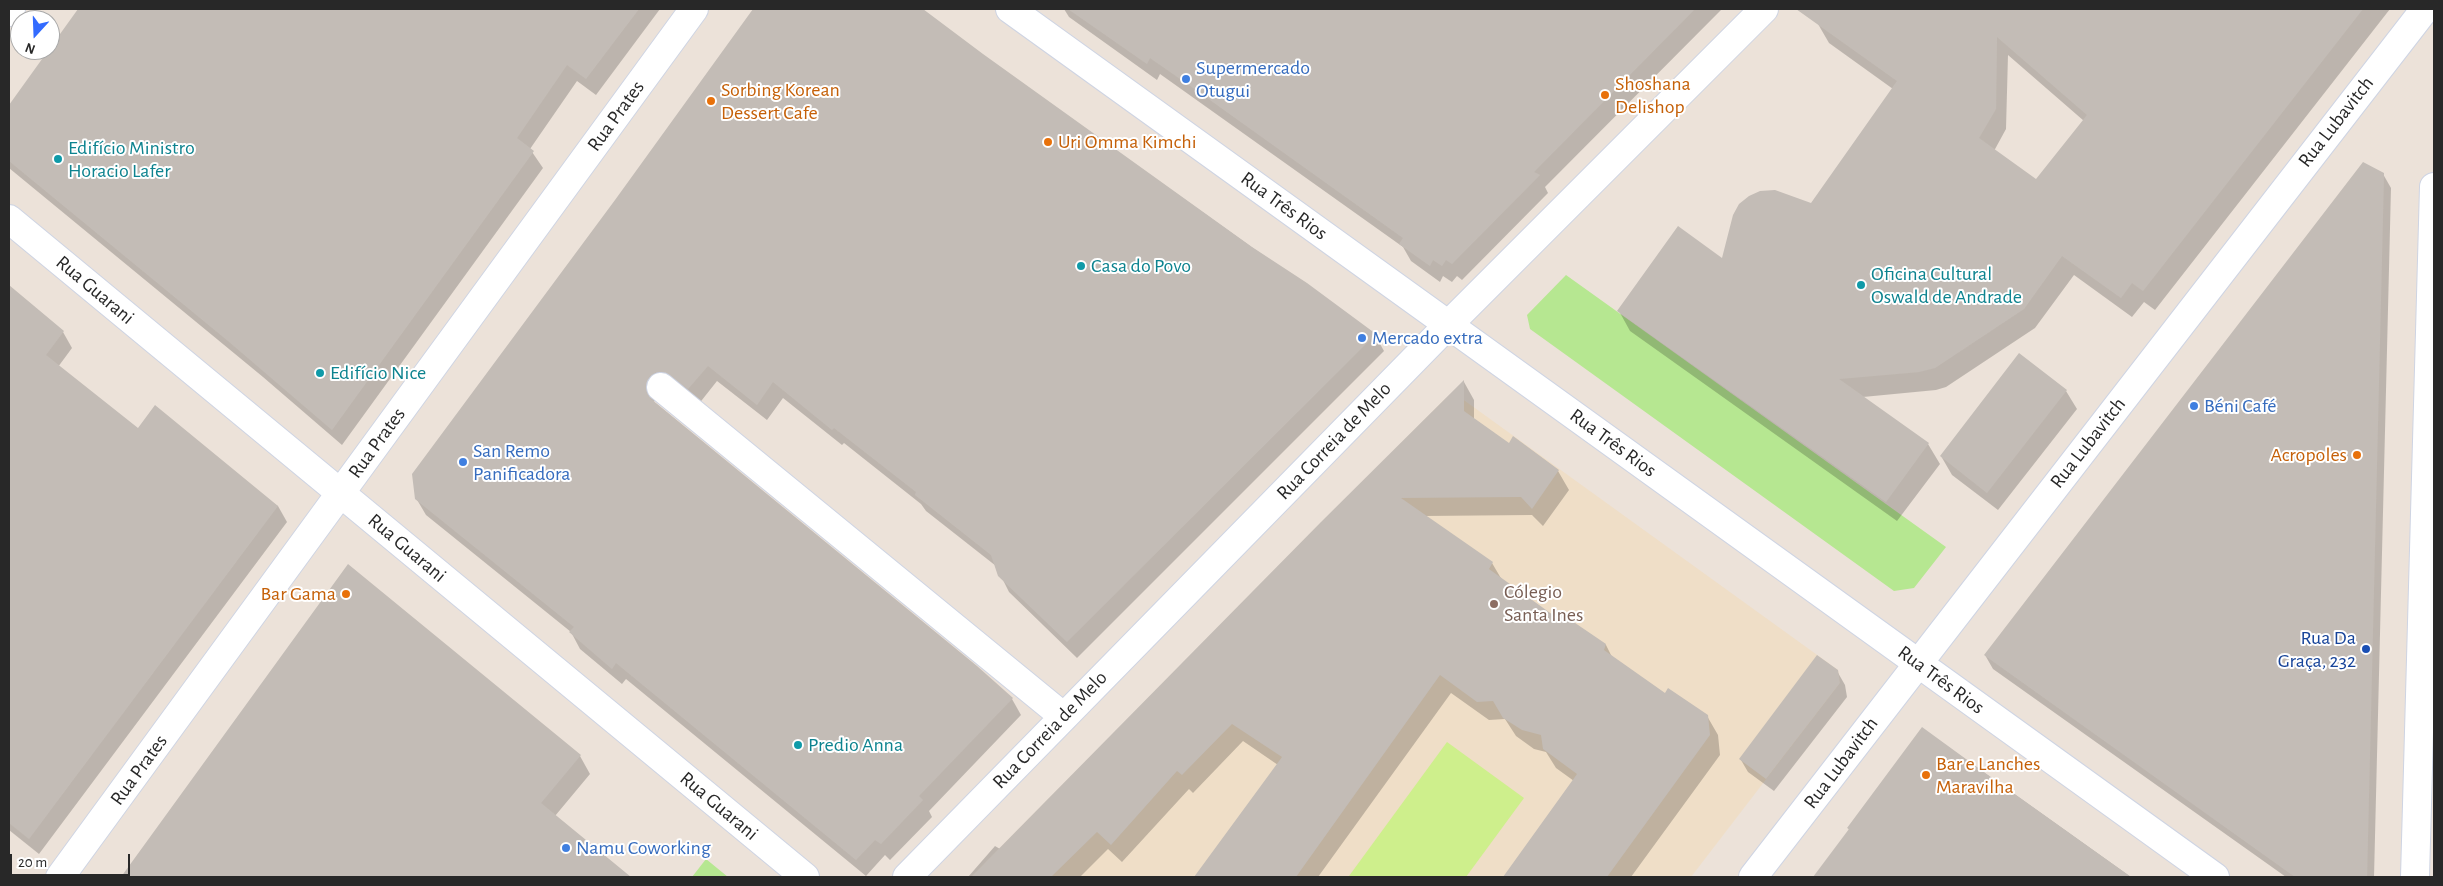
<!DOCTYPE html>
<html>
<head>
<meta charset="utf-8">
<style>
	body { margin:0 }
	#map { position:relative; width:2443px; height:886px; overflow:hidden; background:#ece2d9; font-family:"Alegreya Sans",sans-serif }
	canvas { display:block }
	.frame { position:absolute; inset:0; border:10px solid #282828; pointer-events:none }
	.north { position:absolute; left:10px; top:10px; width:50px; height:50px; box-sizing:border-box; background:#fff; border:1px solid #a9a9a9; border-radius:50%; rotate:200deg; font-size:14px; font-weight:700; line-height:20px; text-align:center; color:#282828 }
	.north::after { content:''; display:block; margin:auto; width:18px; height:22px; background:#336bff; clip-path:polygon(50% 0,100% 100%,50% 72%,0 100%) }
	.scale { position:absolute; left:10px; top:854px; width:120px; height:22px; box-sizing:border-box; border:2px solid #282828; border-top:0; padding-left:6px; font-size:15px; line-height:18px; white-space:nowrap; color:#282828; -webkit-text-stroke:4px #fff; paint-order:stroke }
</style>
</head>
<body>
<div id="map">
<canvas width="2443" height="886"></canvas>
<div class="frame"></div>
<div class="north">N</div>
<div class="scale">20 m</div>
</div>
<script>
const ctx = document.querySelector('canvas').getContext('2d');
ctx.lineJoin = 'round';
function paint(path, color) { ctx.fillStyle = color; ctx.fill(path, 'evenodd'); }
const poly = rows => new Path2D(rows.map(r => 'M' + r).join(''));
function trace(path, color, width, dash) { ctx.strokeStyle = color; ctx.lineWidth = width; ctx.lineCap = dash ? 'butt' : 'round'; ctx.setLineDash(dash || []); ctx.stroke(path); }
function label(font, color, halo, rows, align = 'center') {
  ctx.font = font + ' "Alegreya Sans",sans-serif'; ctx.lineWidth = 4; ctx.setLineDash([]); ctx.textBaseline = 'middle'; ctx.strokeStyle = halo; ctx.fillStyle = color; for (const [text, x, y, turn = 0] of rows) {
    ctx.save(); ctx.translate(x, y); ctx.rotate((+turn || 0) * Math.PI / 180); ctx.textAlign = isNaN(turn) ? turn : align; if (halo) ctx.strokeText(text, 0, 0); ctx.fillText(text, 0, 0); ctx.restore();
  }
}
paint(poly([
	[1461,398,1838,670,1840,683,1691,877,971,877,1445,399]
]), '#efdec7');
paint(poly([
	[1566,275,1946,547,1914,588,1894,591,1530,329,1527,315],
	[706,859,728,877,692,877]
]), '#b6e791');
paint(poly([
	[1447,742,1524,798,1466,877,1352,877,1349,876]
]), '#ceef8c');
paint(poly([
	[79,9,660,9,596,95,577,81,530,149,543,168,342,445,263,377,9,168,9,107],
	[755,9,921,9,982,55,1375,335,1384,351,1077,658,1009,592,996,566,926,511,921,504,844,443,842,445,783,398,767,420,717,381,698,405,658,393,654,402,976,667,1012,699,1021,715,929,811,932,817,890,860,885,855,866,876,626,679,622,684,580,649,571,632,426,515,416,498,616,201],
	[1064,9,1414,9,1401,41,1433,9,1722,9,1545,187,1548,193,1462,280,1457,276,1452,282,1443,276,1440,282,1411,261,1403,247,1160,74,1157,80,1069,17],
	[1832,9,2390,9,2155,310,2144,302,2132,317,2074,275,2035,328,1946,387,1936,390,1863,397,1928,444,1940,464,1897,521,1630,331,1619,311,1722,260,1811,204,1893,89,1829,43,1818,24],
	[2008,55,2084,121,2037,181,1994,151,2006,129],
	[2383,174,2391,188,2374,877,2286,877,1993,669,1985,655],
	[9,287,63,332,72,348,58,367,139,430,278,506,287,522,39,854,9,830],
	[1464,382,1474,400,1474,419,1509,444,1558,471,1569,490,1543,526,1532,515,1424,516,1492,563,1502,580,1553,616,1606,645,1613,659,1665,695,1707,716,1718,735,1720,755,1631,877,1505,877,1574,781,1556,768,1546,752,1534,749,1516,736,1505,719,1489,720,1451,693,1318,877,1196,877,1278,765,1243,741,1193,793,1189,789,1122,862,1108,849,1080,877,968,877,995,846,1000,849],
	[2066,391,2077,409,1998,510,1952,475,1941,456],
	[348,566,580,756,590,774,555,816,629,877,122,877],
	[1837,671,1845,685,1847,697,1774,791,1748,772,1741,760],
	[1923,729,2131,877,1823,877,1819,871,1849,830,1848,828]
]), '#0003');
paint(poly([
	[78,9,639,9,586,79,567,65,517,138,534,151,332,430,228,341,9,161,9,105],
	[753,9,923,9,983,54,1252,247,1307,283,1376,334,1067,642,998,576,991,555,915,495,916,492,834,428,832,430,773,382,757,405,708,366,688,389,664,372,656,372,649,377,646,385,647,393,651,399,977,666,1013,698,919,796,923,800,881,844,875,840,856,860,616,663,612,669,569,632,574,627,415,499,412,474,615,200],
	[1068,9,1695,9,1534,172,1540,175,1452,264,1446,260,1442,266,1433,260,1430,266,1399,244,1403,238,1196,90,1150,58,1147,64],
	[1796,9,2363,9,2143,291,2132,283,2121,298,2062,256,2024,309,1935,368,1919,372,1839,379,1929,443,1886,502,1617,311,1678,226,1722,258,1733,215,1739,204,1749,196,1760,191,1775,190,1811,203,1897,81],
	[1997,37,2087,115,2036,179,1979,138,1996,109],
	[2363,162,2384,173,2367,877,2295,877,1984,655],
	[9,285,64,331,46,355,138,428,155,405,278,506,29,839,9,823],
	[2019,353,2067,390,1987,493,1940,456],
	[1464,380,1464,411,1509,443,1513,436,1559,470,1532,509,1521,497,1401,498,1493,562,1489,569,1553,615,1556,610,1606,644,1604,650,1665,693,1668,688,1708,715,1710,735,1607,877,1503,877,1577,774,1543,749,1541,735,1522,730,1503,718,1493,701,1477,702,1440,675,1296,877,1194,877,1282,757,1232,724,1182,775,1177,771,1111,845,1097,832,1051,877,971,877,1321,522],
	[348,564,581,755,541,803,631,877,121,877],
	[1817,655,1838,670,1840,683,1766,779,1739,759],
	[1922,727,1981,770,2131,877,1813,877,1849,829,1847,828]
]), '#c3bcb6');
const minor = poly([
	[9,12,11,9],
	[9,219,805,877],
	[661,387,1064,717],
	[907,877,1449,324,1764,9],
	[1753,877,2425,9]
]);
const tertiary = poly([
	[1010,9,2215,877],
	[60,877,694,9],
	[2415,877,2434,187]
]);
trace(minor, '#ced4e3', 30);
trace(tertiary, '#ced4e3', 30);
trace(minor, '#fff', 28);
trace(tertiary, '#fff', 28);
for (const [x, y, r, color] of [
	[1186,79,5,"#3f7fe0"],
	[1605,95,5,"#e8710a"],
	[711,101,5,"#e8710a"],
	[1048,142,5,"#e8710a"],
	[58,159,5,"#0f9aa8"],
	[1081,266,5,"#0f9aa8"],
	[1861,285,5,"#0f9aa8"],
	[1362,338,5,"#3f7fe0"],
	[320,373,5,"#0f9aa8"],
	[2194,406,5,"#3f7fe0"],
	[2357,455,5,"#e8710a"],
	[463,462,5,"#3f7fe0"],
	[346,594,5,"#e8710a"],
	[1494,604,5,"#8d6e63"],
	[2366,649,5,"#1a4fb4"],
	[798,745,5,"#0f9aa8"],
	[1926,775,5,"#e8710a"],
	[566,848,5,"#3f7fe0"]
]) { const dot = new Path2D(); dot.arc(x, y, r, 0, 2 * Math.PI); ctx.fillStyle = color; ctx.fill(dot); trace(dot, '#fff', 2); }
label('20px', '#366cbe', '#fff', [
	["Supermercado",1196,68],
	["Otugui",1196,91],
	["Mercado extra",1372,338],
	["Béni Café",2204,406],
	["San Remo",473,451],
	["Panificadora",473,474],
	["Namu Coworking",576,848]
], 'left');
label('20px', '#c56008', '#fff', [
	["Shoshana",1615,84],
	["Delishop",1615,107],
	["Sorbing Korean",721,90],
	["Dessert Cafe",721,113],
	["Uri Omma Kimchi",1058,142],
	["Acropoles",2347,455,"right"],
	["Bar Gama",336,594,"right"],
	["Bar e Lanches",1936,764],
	["Maravilha",1936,787]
], 'left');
label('20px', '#282828', '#fff', [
	["Rua Prates",616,116,-54],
	["Rua Lubavitch",2336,122,-52],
	["Rua Três Rios",1284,206,36],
	["Rua Guarani",95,290,40],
	["Rua Correia de Melo",1334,441,-46],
	["Rua Prates",377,443,-54],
	["Rua Três Rios",1613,443,36],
	["Rua Lubavitch",2088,443,-52],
	["Rua Guarani",407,548,40],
	["Rua Três Rios",1941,680,36],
	["Rua Correia de Melo",1050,730,-46],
	["Rua Lubavitch",1841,763,-53],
	["Rua Prates",139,770,-54],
	["Rua Guarani",719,806,40]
]);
label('20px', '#0d838f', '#fff', [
	["Edifício Ministro",68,148],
	["Horacio Lafer",68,171],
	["Casa do Povo",1091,266],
	["Oficina Cultural",1871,274],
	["Oswald de Andrade",1871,297],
	["Edifício Nice",330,373],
	["Predio Anna",808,745]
], 'left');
label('20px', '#785e54', '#fff', [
	["Cólegio",1504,592],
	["Santa Ines",1504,615]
], 'left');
label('20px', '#164399', '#fff', [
	["Rua Da",2356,638],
	["Graça, 232",2356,661]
], 'right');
</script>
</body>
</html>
